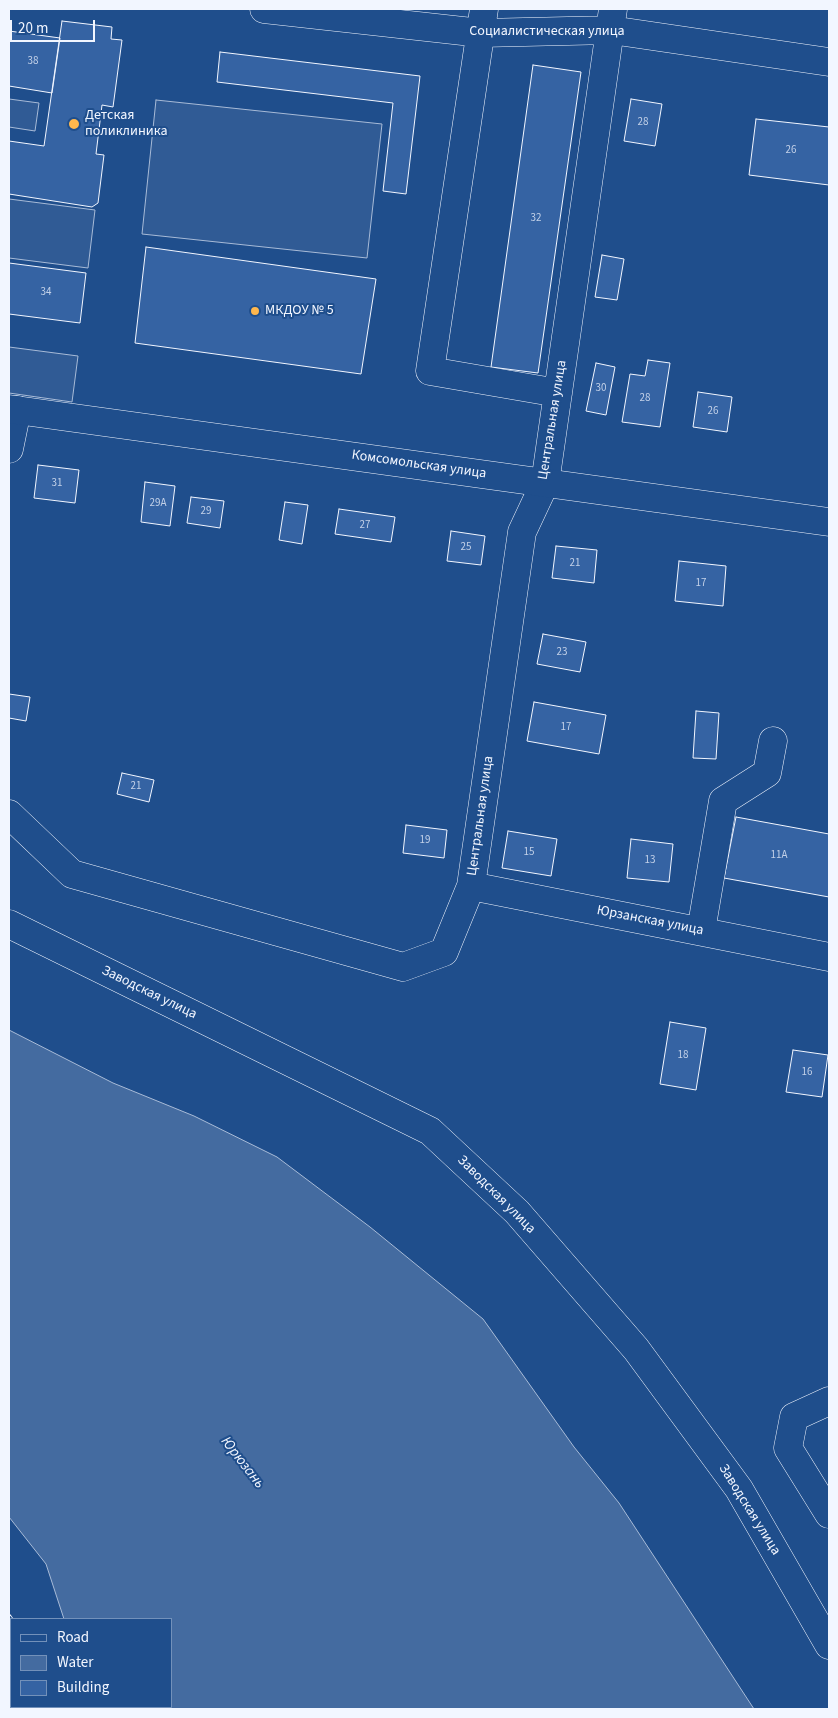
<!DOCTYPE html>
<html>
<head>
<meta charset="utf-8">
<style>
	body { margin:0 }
	#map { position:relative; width:838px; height:1718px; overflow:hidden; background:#1f4e8c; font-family:"Source Sans 3",sans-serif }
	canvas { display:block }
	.frame { position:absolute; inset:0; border:10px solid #f2f6ff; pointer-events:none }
	.legend { position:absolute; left:10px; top:1618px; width:162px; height:90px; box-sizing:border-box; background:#1f4e8c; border:1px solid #7391ba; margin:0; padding:6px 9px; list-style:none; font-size:15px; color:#f2f6ff }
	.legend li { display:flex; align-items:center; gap:10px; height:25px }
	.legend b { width:25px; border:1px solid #7391ba }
	.scale { position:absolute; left:10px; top:20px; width:85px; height:22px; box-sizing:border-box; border:2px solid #f2f6ff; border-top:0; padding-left:6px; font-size:15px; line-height:18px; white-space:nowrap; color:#f2f6ff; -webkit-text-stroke:4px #1f4e8c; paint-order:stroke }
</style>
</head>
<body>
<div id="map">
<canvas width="838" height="1718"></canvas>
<div class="frame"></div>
<ul class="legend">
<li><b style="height:6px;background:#1f4e8c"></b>Road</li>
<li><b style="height:14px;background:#446ba0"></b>Water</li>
<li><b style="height:14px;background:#3563a3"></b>Building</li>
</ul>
<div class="scale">20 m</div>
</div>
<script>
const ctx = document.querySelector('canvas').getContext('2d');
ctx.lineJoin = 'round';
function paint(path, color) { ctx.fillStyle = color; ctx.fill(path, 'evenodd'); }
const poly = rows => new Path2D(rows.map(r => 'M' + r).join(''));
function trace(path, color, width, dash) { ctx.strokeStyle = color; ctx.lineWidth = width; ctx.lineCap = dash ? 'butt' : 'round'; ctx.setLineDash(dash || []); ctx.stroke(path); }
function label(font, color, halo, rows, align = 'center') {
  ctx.font = font + ' "Source Sans 3",sans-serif'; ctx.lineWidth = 4; ctx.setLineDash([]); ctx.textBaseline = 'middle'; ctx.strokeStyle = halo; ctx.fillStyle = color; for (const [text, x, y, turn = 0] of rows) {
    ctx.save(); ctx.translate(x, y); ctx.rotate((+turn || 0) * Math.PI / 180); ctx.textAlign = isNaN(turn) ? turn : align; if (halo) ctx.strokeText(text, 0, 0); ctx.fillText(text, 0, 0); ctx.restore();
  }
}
const built = poly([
	[9,99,39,103,35,131,9,127,9,99],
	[156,100,382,124,367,258,142,234,156,100],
	[9,199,95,210,88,268,9,258,9,199],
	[9,347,78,356,72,402,9,393,9,347]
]);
paint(built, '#305b95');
trace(built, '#a8bbd7', 1);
const water = poly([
	[9,1030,113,1083,194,1116,277,1157,370,1227,483,1319,574,1447,619,1503,754,1709,136,1709,134,1707,171,1707,171,1619,64,1619,46,1564,9,1517,9,1030]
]);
paint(water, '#446ba0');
trace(water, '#a8bbd7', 1);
const building = poly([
	[62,21,112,27,111,39,122,40,113,107,102,105,96,154,104,155,98,203,92,207,9,194,9,141,44,146,62,21],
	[9,31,60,38,52,93,9,86,9,31],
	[220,52,420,76,406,194,383,191,393,103,217,82,220,52],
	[533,65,581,72,538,373,491,367,533,65],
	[631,99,662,104,655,146,624,141,631,99],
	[756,119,829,127,829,185,749,175,756,119],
	[146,247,376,279,361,374,135,343,146,247],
	[602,255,624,259,617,300,595,297,602,255],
	[9,263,86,273,80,323,9,314,9,263],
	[648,360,670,363,660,427,622,422,630,374,645,376,648,360],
	[596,363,615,367,606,415,586,411,596,363],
	[698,392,732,397,727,432,693,427,698,392],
	[38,465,79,470,75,503,34,498,38,465],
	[145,482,175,486,170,526,141,522,145,482],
	[191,497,224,501,220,528,187,523,191,497],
	[285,502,308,505,302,544,279,540,285,502],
	[339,509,395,517,391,542,335,534,339,509],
	[451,531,485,536,481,565,447,561,451,531],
	[556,546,597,550,594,583,552,578,556,546],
	[679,561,726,566,723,606,675,601,679,561],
	[543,634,586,642,580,672,537,664,543,634],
	[9,694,30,697,26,721,9,718,9,694],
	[534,702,606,715,599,754,527,741,534,702],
	[696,711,719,713,716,759,693,758,696,711],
	[122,773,154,780,149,802,117,794,122,773],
	[736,817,829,834,829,897,724,878,736,817],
	[406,825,447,830,444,858,403,853,406,825],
	[508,831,557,839,551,876,502,868,508,831],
	[631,839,673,844,669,882,627,878,631,839],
	[670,1022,706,1028,696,1090,660,1084,670,1022],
	[793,1050,828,1055,822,1097,786,1092,793,1050]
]);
paint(building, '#3563a3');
trace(building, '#f2f6ff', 1);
const minor = poly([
	[264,9,481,33,611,30,829,62],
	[484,9,430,371,558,393],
	[9,449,17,410],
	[9,814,72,874,403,967,444,952,471,886,522,532,545,483,613,9],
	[471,886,829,957],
	[9,924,430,1131,517,1212,636,1349,739,1489,829,1645],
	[701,931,723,801,767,773,773,741],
	[829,1401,794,1417,788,1448,829,1514]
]);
const major = poly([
	[9,409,829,522]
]);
trace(minor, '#f2f6ff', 29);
trace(major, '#f2f6ff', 29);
trace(minor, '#1f4e8c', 28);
trace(major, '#1f4e8c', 28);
const rail = poly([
	[9,1617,11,1620],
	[92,1707,94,1709]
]);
trace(rail, '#f2f6ff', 5.5);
trace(rail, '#1f4e8c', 4, [11]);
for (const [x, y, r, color] of [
	[74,124,6,"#ffb74d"],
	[255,311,5,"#ffb74d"]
]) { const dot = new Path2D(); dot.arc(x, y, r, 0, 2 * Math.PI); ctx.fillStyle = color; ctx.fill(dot); trace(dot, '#1f4e8c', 2); }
label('11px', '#c3d1e8', null, [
	["38",33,62],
	["28",643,123],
	["26",791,151],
	["32",536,219],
	["34",46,293],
	["30",601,389],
	["28",645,399],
	["26",713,412],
	["31",57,484],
	["29А",158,504],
	["29",206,512],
	["27",365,526],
	["25",466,548],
	["21",575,564],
	["17",701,584],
	["23",562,653],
	["17",566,728],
	["21",136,787],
	["19",425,841],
	["15",529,853],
	["11А",779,856],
	["13",650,861],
	["18",683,1056],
	["16",807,1073]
]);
label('14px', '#f2f6ff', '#1f4e8c', [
	["Социалистическая улица",547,32],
	["Центральная улица",553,420,-81],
	["Комсомольская улица",419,465,8],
	["Центральная улица",481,816,-82],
	["Юрзанская улица",650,921,11],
	["Заводская улица",149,993,26],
	["Заводская улица",496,1195,45],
	["Заводская улица",749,1510,58]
]);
label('14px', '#f2f6ff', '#1f4e8c', [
	["Детская",85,116],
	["поликлиника",85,132],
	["МКДОУ № 5",265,311]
], 'left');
label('italic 15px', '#f2f6ff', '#1f4e8c', [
	["Юрюзань",242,1463,52]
]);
</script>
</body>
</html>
